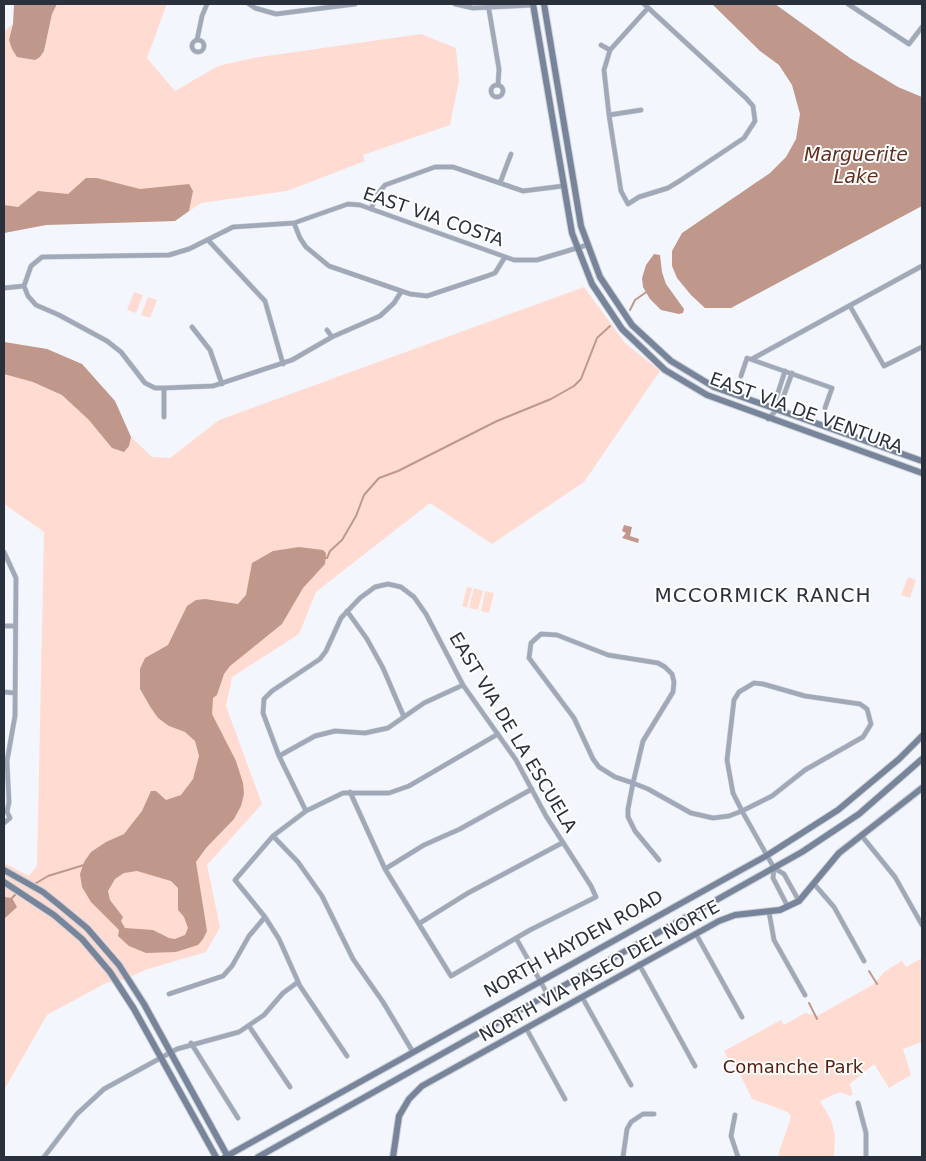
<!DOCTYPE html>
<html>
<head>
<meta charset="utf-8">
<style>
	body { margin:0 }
	#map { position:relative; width:926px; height:1161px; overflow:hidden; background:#f3f7fd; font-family:"DejaVu Sans",sans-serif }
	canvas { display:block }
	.frame { position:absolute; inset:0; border:5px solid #2a313d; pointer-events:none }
</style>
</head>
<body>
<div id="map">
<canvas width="926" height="1161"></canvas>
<div class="frame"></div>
</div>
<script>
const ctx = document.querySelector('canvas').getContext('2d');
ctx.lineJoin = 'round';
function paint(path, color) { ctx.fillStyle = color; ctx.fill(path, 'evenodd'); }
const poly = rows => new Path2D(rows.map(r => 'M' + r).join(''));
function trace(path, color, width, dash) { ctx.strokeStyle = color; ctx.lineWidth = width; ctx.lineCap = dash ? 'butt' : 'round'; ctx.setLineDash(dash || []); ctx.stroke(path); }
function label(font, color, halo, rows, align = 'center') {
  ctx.font = font + ' "DejaVu Sans",sans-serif'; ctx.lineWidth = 4; ctx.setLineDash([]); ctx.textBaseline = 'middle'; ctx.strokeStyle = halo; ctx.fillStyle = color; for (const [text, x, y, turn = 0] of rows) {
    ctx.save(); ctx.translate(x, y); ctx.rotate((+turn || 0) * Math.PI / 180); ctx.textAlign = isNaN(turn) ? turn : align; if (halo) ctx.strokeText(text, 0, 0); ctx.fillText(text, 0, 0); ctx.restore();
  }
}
paint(poly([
	[57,4,167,4,147,58,175,91,218,66,253,58,421,34,456,48,459,81,450,125,363,155,365,161,287,191,201,203,175,221,46,225,4,233,4,31,13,24,9,40,35,60,40,57,44,51,52,14],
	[584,287,625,343,660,371,584,482,492,544,430,503,316,592,299,634,232,677,226,706,262,804,207,865,220,927,206,952,145,970,126,979,106,983,47,1015,4,1090,4,863,29,876,37,866,44,532,4,504,4,342,47,349,82,364,115,401,131,437,152,457,170,458,219,420],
	[134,292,143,295,136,313,127,310],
	[148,297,157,300,150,318,141,315],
	[908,577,916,580,910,598,901,595],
	[467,587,472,588,467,608,462,606],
	[474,588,483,591,478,610,469,608],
	[485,591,494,593,489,613,481,611],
	[922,958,922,1042,903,1049,911,1075,889,1088,874,1064,850,1084,853,1094,850,1096,840,1092,820,1101,831,1120,835,1135,834,1157,781,1157,778,1155,791,1117,788,1112,752,1099,739,1072,731,1064,724,1051,781,1020,784,1025,805,1013,817,1016,874,984,885,971,902,961,906,967]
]), '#ffdbd1');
paint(poly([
	[14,4,57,4,52,14,44,51,40,57,35,60,17,57,12,49,9,40,13,24],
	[712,4,775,4,850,58,898,87,922,97,922,206,731,308,705,308,691,295,677,278,672,266,672,251,682,233,770,173,786,157,796,139,800,114,792,85,779,65,760,51],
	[86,178,97,178,140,189,189,184,193,191,189,211,175,221,46,225,4,233,4,205,18,207,38,191,68,194],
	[654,254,660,255,662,272,666,284,684,309,683,313,679,314,661,310,650,299,643,287,642,278,646,265],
	[4,342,47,349,82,364,115,401,131,437,129,446,124,452,112,448,89,420,62,395,33,382,4,374],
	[624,525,632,527,630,536,639,539,638,543,622,538,626,533,622,531],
	[299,547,323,550,326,553,325,564,303,588,282,624,230,666,224,674,217,695,213,698,212,714,236,761,243,783,244,794,241,806,234,819,206,848,196,862,207,931,203,939,198,945,176,952,146,953,129,946,118,936,119,930,91,902,82,887,80,874,84,862,91,852,106,842,124,834,142,811,151,791,156,791,166,800,181,795,193,779,199,756,195,741,185,732,169,726,158,718,151,708,140,689,140,669,145,658,168,645,187,606,196,600,205,599,238,604,246,595,252,563,273,551],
	[137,871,171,881,178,888,178,910,184,917,188,928,185,935,175,939,169,938,153,930,125,928,121,921,123,917,110,900,108,891,115,879,124,873],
	[4,897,12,898,17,907,4,919]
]), '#c0978b');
trace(poly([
	[630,310,635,300,648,291],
	[324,558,327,558,330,551,342,540,356,516,364,495,379,478,398,471,497,421,551,399,574,386,581,379,597,338,610,326],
	[33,885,48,876,84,865],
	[10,900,17,893],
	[869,971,877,984],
	[809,1003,817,1019]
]), '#c0978b', 2);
const street = poly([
	[249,4,255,8,276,14,355,4],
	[455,4,473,8,534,5],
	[488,4,499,69,498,85],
	[644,4,746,98,753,106,755,121,744,138,681,180,668,188,639,197,628,204,621,191,609,115,604,70,610,50,648,8],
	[848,4,909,44,922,27],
	'192 46a6 6 0 1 1 12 0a6 6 0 1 1-12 0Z',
	[197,40,202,16,207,4],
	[601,45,610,50],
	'491 91a6 6 0 1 1 12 0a6 6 0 1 1-12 0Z',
	[609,115,641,110],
	[500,183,511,154],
	[371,209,377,195,385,185,435,167,453,167,523,191,563,186],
	[294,223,300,238,306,247,329,266,410,294,427,296,487,276,495,273,505,257],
	[208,240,265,301,283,364],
	[4,288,24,286],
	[401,292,394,303,380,316,332,337,292,360,213,386,164,388,155,388,145,383,121,352,107,341,59,315,36,305,28,296,24,286,31,266,42,257,169,255,189,249,233,227,294,223,348,204,360,205,514,260,537,260,587,245],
	[850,306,884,366,922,347],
	[192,327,210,350,222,384],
	[327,330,332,337],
	[752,359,922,266],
	[741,376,747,358,832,388,825,408],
	[164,388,164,417],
	[775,410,774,405,785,371],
	[768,419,780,406,792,373],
	[4,552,16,578,15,716,7,761,9,802,7,812,10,818,4,823],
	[347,611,367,639,383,668,404,717],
	[4,626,15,626],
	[754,683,763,684,805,696,860,704,867,709,871,724,863,737,805,770,772,796,742,811,733,793,727,760,734,700,739,692,754,683],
	[4,692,15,693],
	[279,756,315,736,335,731,365,733,388,728,424,703,463,685],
	[306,811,279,756,263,713,264,699,272,691,320,659,326,651,341,618,360,598,375,587,388,584,401,587,414,597,426,614,463,685,516,760,546,816,591,886,596,897,530,930,451,976,385,869,350,792],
	[861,835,895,877,922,925],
	[273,836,298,862,322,896,353,959,383,1002,413,1052],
	[659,860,635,831,628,817,628,809,633,783,643,741,673,692,674,682,672,674,665,667,658,663,608,655,557,635,541,634,531,643,529,658,574,718,593,759,599,767,615,777,633,783,648,789,691,813,713,818,729,816,742,811,774,868,784,874,799,901],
	[774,868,773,878,788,907],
	[385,869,424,845,460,829,532,789],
	[815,885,834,907,864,961],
	[769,912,774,940,805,995],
	[420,923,468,893,562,843],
	[696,934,742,1017],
	[516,938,548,995],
	[639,964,695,1066],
	[169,994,223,976,232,966,249,936,265,917],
	[582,997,631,1085],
	[249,1026,290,1087],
	[526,1028,565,1099],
	[191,1043,238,1118],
	[347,1056,300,986,279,939,265,917,235,880,273,836,306,811,343,793,389,793,409,786,498,734],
	[858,1103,866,1133,866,1157],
	[735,1115,731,1136,738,1157],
	[44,1157,77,1114,104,1089,177,1049,239,1032,264,1015,283,993,298,982],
	[623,1157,627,1129,631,1122,643,1114,654,1114]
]);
const secondary = poly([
	[533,4,572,233,592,284,622,329,665,370,707,395,922,473],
	[544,4,581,226,600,277,632,325,671,361,714,387,922,461],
	[4,870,43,892,58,904,87,928,119,965,144,1004,228,1157],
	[4,882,54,915,82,939,110,972,134,1009,216,1157],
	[225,1157,766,856,838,810,899,759,922,736],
	[258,1157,802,852,859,814,922,759],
	[393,1157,399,1116,409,1099,422,1086,719,921,735,915,780,910,799,901,839,853,922,788]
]);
trace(street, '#cfd3da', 5.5);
trace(secondary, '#cfd3da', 8);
trace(street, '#a1a9b8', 4.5);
trace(secondary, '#788499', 6);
label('18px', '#2a313d', '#fff', [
	["EAST VIA COSTA",433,218,19],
	["EAST VIA DE VENTURA",806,414,20],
	["EAST VIA DE LA ESCUELA",512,733,59],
	["NORTH HAYDEN ROAD",574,945,-29],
	["NORTH VIA PASEO DEL NORTE",600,972,-29]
]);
label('18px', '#552111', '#fff', [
	["Comanche Park",793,1068]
]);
label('italic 19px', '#642e1f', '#fff', [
	["Marguerite",856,156],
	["Lake",856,178]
]);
ctx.letterSpacing = '1px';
label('20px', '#2a313d', '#fff', [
	["MCCORMICK RANCH",763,597]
]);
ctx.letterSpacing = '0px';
</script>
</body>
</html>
